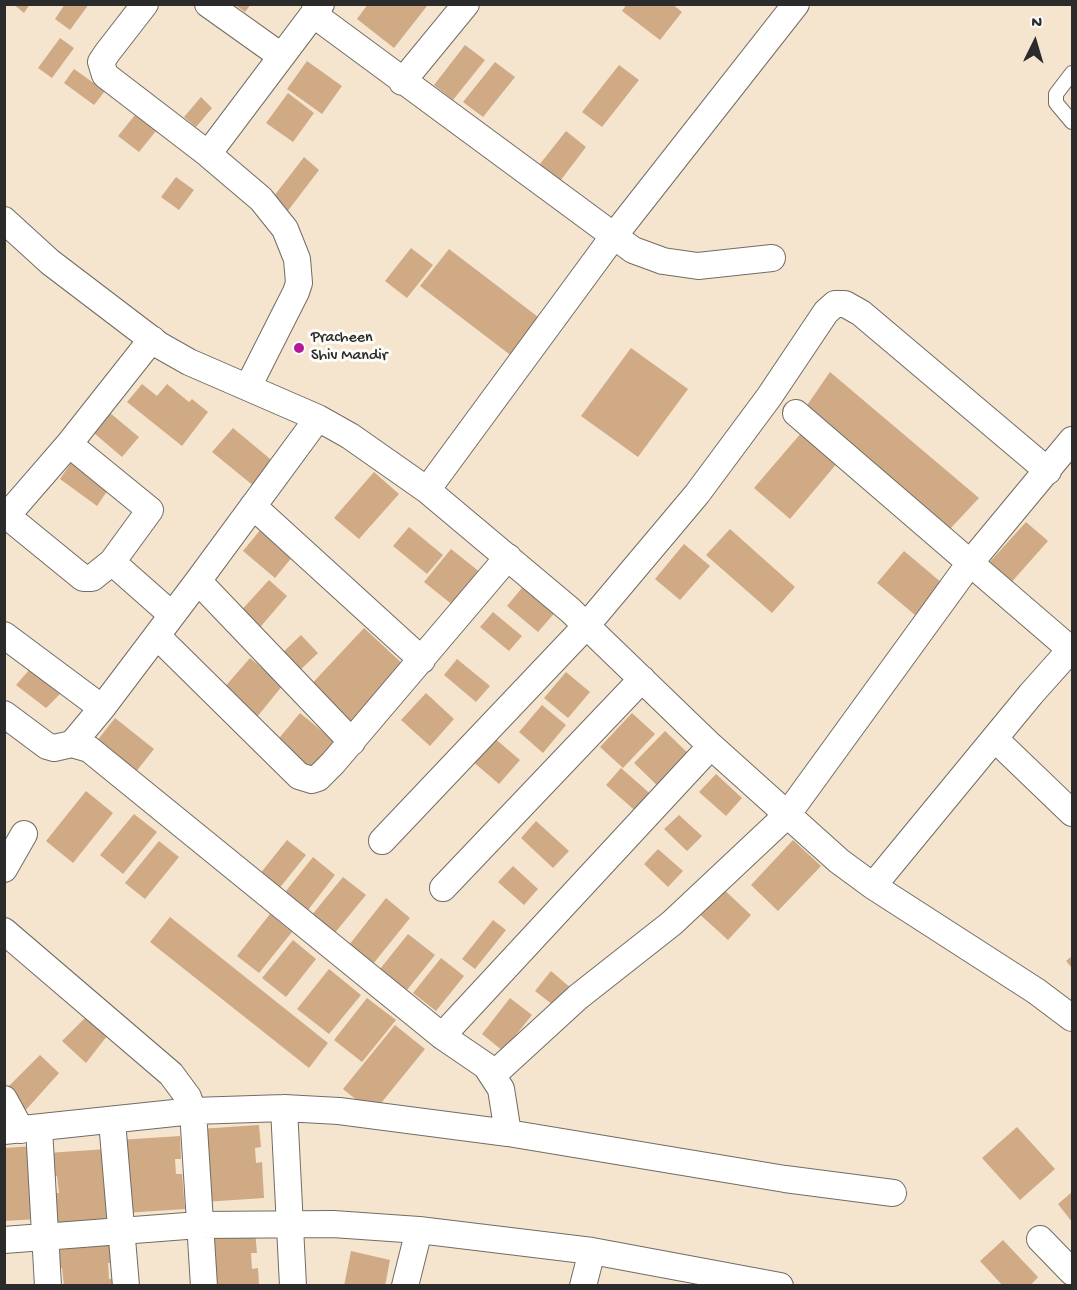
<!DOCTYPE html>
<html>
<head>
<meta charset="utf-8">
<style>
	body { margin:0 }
	#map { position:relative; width:1077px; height:1290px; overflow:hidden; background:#f5e5ce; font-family:"Gochi Hand",sans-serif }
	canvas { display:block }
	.frame { position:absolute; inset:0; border:6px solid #2b2b2b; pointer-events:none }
	.north { position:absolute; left:1005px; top:12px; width:60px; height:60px; -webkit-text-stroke:4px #fdfcf7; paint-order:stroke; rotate:5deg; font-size:16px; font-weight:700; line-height:24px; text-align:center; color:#2b2b2b }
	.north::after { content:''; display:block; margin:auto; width:21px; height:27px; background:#2b2b2b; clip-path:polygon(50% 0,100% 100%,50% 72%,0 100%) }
</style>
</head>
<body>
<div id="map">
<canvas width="1077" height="1290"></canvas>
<div class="frame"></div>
<div class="north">N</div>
</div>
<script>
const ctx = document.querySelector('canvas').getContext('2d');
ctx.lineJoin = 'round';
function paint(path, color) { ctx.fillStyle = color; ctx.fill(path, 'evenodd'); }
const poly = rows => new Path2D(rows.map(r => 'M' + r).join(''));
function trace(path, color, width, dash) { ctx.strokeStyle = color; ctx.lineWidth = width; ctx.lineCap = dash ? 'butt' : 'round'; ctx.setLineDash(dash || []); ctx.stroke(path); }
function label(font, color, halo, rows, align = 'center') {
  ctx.font = font + ' "Gochi Hand",sans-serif'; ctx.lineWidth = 6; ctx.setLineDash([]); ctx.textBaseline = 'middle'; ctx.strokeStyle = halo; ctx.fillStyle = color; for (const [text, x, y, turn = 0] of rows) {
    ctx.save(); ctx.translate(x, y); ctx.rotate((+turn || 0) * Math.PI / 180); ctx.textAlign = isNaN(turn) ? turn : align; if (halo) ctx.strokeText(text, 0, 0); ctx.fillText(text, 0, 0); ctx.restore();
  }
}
paint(poly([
	[13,4,30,4,24,13],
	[65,4,89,4,70,30,55,19],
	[234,4,251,4,245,12],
	[368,4,425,4,427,6,394,48,357,19],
	[627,4,672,4,682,12,660,40,622,11],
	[60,38,74,48,52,78,38,68],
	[465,45,485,60,453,100,434,85],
	[307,61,342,86,322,114,287,89],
	[495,62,515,77,483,117,463,102],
	[619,65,639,80,602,127,582,112],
	[74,69,105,91,94,105,64,83],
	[288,93,314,113,293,142,266,123],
	[201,97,212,108,196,127,184,117],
	[135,115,156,131,139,152,118,136],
	[566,131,586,147,557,185,536,169],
	[304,157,319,170,287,212,271,200],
	[176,177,194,190,179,210,161,197],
	[411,248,433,265,407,298,385,281],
	[449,249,542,320,513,357,420,286],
	[631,348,688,389,638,457,581,416],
	[830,372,979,498,949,530,803,411],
	[142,384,157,396,167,384,189,402,192,399,208,412,182,446,127,402],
	[104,408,139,437,122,457,87,427],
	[808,425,844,455,790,519,754,488],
	[233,428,275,463,255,487,212,452],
	[73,460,110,487,97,506,60,479],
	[374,472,399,494,359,539,334,518],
	[1026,522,1048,541,1009,585,987,565],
	[409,527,443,555,427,574,393,546],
	[261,529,293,556,275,578,243,551],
	[730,529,795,587,772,613,706,555],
	[684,544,710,566,680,600,655,579],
	[451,549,481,573,454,606,424,582],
	[904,551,942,583,915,615,877,583],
	[269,580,287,596,256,632,237,615],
	[526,583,558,609,538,632,507,606],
	[493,612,522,636,509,651,480,627],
	[364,628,406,667,348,729,306,690],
	[301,635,318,653,295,675,278,657],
	[250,658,283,685,257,717,223,689],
	[457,659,490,686,476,702,444,675],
	[30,669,60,694,46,708,16,685],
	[566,672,590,692,568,718,544,698],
	[426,693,454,719,430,746,401,720],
	[542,705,566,725,543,753,519,732],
	[300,713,339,745,314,775,275,743],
	[632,713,655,734,623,768,600,747],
	[115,718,154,749,135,773,96,742],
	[665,731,692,757,661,789,634,763],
	[492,736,520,760,499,784,471,760],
	[621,768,655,798,640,815,606,785],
	[716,774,742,798,726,816,699,792],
	[86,791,113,813,73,863,46,841],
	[134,814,157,832,123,874,100,855],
	[679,815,702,836,687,851,664,829],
	[536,821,569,851,553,868,521,838],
	[287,840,306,855,278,890,259,875],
	[793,840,821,866,778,911,751,885],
	[159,841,179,857,145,899,125,883],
	[658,849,683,871,668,887,644,864],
	[313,857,335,875,305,914,282,896],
	[513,866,538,889,524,905,498,882],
	[343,877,366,895,329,940,306,922],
	[719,885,751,915,728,940,695,910],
	[386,898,410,918,373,964,349,945],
	[270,914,292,932,259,973,237,956],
	[170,917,328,1043,309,1068,150,942],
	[493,920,506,930,475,969,462,959],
	[408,934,435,955,403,995,376,974],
	[293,940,316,959,286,997,262,978],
	[1072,956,1072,968,1066,961],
	[441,958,464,976,436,1011,413,993],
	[329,969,361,995,329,1034,297,1009],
	[551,971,572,989,557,1008,535,991],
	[367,998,396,1020,362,1062,334,1040],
	[510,998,532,1015,503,1051,482,1034],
	[85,1018,107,1036,86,1063,62,1041],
	[395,1025,425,1049,373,1113,343,1089],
	[40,1055,59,1073,24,1112,9,1086],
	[259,1125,261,1147,255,1148,256,1163,262,1162,264,1198,204,1202,202,1169,210,1169,209,1152,200,1153,199,1129],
	[1017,1127,1055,1169,1020,1200,982,1158],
	[180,1136,181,1159,175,1159,176,1174,182,1174,185,1209,125,1213,122,1181,130,1180,129,1164,121,1164,119,1140],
	[33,1146,39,1219,4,1221,4,1148],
	[107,1149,109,1171,103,1171,104,1187,110,1186,113,1222,53,1226,50,1193,59,1193,57,1176,49,1177,47,1153],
	[1072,1192,1072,1222,1058,1204],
	[255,1231,257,1253,251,1253,252,1269,258,1268,259,1286,208,1286,206,1236],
	[1003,1240,1038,1277,1030,1286,1003,1286,980,1261],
	[112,1241,114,1263,108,1263,109,1279,115,1278,116,1286,64,1286,62,1268,54,1269,52,1245],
	[351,1251,390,1260,385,1286,344,1286]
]), '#cfaa85');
const service = poly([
	[1072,73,1056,94,1056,103,1072,122]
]);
const minor = poly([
	[145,4,107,53,101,62,105,75,208,154],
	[208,4,281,56],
	[313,14,633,250,663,261,698,266,772,258],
	[402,82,466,4],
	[4,220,50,262,159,345,189,362,318,418,350,436,427,490,570,610,711,746,839,861,873,886,1036,991,1072,1018],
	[248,387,296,292,299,283,297,259,285,229,261,199,208,154,321,4],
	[796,413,1070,649],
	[427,490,613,237,796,4],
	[253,506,422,660],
	[7,516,83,578,92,578,112,562,150,510,69,444],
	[4,519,69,444,152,339],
	[112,562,172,615],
	[198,581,352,742],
	[4,635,102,708],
	[157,636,299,776,312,780,318,778,333,763,508,557],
	[4,714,47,746,54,748,72,744,89,749,442,1036,486,1066,501,1089,508,1133],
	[995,739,1072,813],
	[72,744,102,708,198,581,318,418],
	[382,841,586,626,697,494,769,397,826,312,835,304,845,304,861,313,1048,471],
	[4,869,24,834],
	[873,886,1031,694,1072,648],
	[443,888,642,679],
	[4,931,171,1074,188,1097,193,1111,204,1286],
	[442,1036,711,746],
	[494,1074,578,997,672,923,787,815,970,563,1072,440],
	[4,1099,21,1130],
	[284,1108,293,1286],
	[112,1121,126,1286],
	[39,1128,48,1286],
	[4,1131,193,1111,284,1108,339,1111,508,1133,785,1179,893,1193],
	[1040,1239,1072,1272],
	[4,1240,199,1225,333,1224,419,1230,592,1251,780,1286],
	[405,1286,419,1230],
	[583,1286,592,1251]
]);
trace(service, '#726c64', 16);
trace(minor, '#726c64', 28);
trace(service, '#fff', 14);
trace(minor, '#fff', 26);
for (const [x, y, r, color] of [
	[299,348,6,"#b5179e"]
]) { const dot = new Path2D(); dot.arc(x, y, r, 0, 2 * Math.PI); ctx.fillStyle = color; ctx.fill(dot); trace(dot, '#fdfcf7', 2); }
label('16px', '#2b2b2b', '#fdfcf7', [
	["Pracheen",311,339],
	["Shiv Mandir",311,357]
], 'left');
</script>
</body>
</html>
